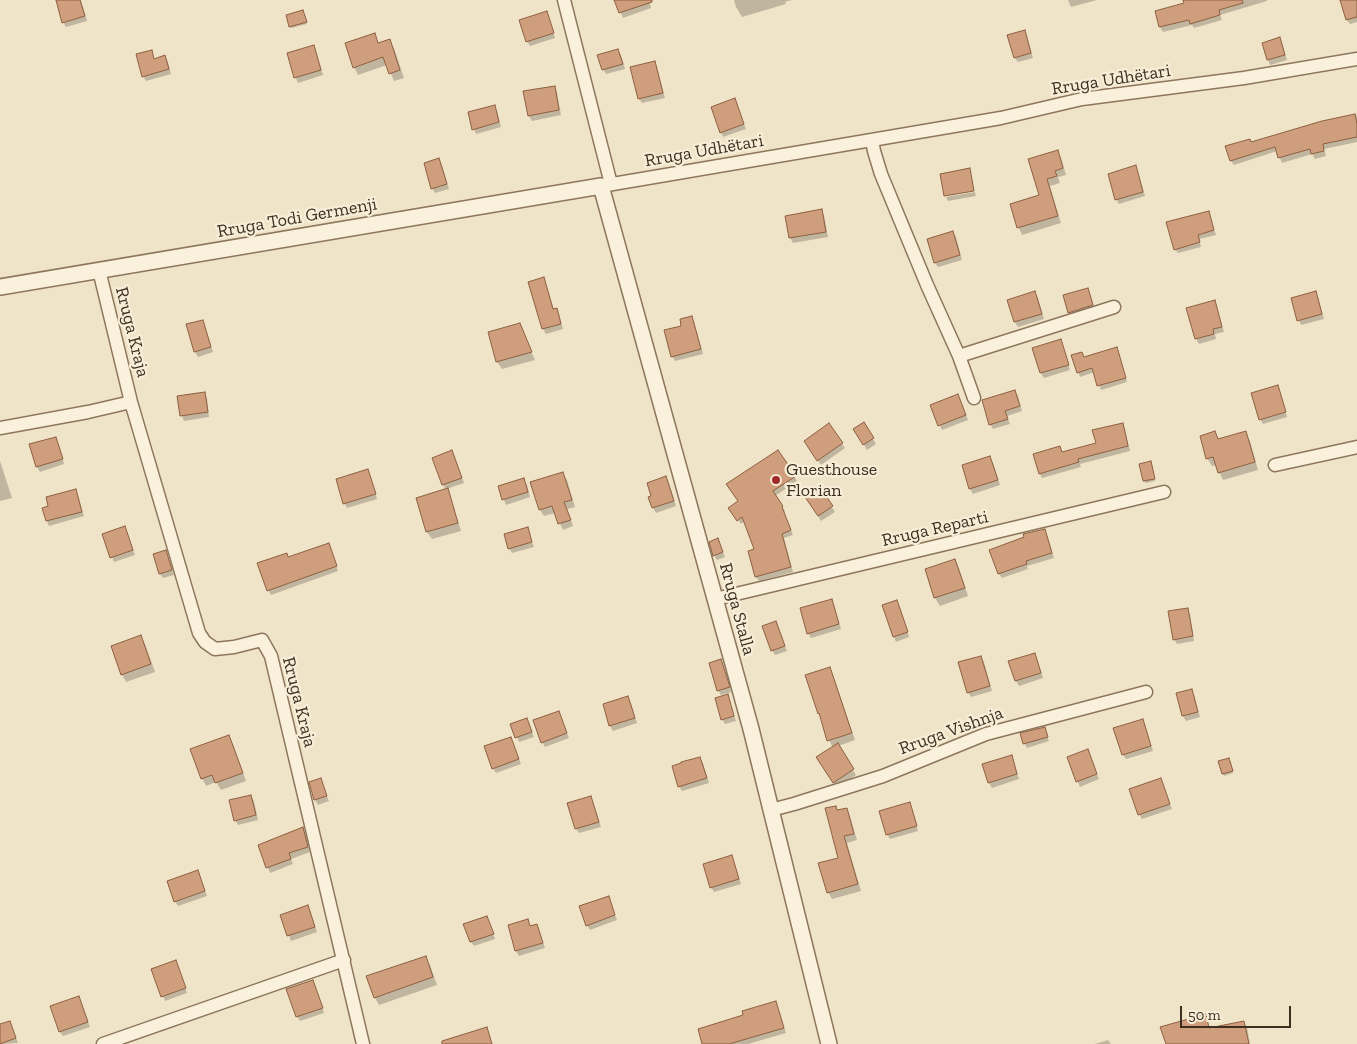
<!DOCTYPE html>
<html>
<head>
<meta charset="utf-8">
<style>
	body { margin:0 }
	#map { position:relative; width:1357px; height:1044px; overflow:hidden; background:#f0e4c8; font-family:"Zilla Slab",serif }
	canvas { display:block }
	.scale { position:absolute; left:1180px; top:1006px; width:111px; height:22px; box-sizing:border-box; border:2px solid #3d2e20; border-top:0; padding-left:6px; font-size:15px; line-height:18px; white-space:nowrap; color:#3d2e20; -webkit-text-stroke:4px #f7eed8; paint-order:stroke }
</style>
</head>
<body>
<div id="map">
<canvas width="1357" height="1044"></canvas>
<div class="scale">50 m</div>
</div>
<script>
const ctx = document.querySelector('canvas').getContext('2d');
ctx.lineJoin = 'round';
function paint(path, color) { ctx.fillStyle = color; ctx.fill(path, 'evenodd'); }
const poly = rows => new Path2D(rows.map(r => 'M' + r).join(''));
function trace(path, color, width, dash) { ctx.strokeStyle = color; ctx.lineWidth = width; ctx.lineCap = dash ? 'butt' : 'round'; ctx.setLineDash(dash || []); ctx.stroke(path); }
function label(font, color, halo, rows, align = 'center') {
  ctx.font = font + ' "Zilla Slab",serif'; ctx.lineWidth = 4.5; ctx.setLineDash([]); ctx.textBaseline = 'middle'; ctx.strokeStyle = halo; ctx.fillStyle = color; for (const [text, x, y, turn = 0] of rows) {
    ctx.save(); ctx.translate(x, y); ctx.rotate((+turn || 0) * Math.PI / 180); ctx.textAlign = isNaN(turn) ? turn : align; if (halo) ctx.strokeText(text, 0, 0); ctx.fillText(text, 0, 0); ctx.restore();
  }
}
paint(poly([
	[57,0,81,0,87,21,66,27,63,22],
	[616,0,649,0,651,8,623,18],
	[734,0,792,0,785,2,786,4,742,17,736,7],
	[1068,0,1097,0,1071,7],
	[1186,0,1267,0,1267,1,1220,15,1222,20,1194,28,1192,25,1163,32,1160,27,1156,12,1186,4],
	[1341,0,1357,0,1357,22,1350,24,1347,20],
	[546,13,549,18,555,38,530,46,527,41],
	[304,14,307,24,291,28,290,26],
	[1024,31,1027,36,1033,58,1018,62,1015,58],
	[374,35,379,44,389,41,394,48,404,78,394,81,387,65,358,75,354,67],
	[1280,39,1282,44,1287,60,1270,65,1268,60],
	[313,46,316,51,323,75,298,83,296,78,288,54],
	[618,50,621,55,625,69,606,74,603,69],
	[151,51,155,60,165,57,168,62,171,74,146,81,143,76],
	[655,62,657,67,665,98,642,103,639,99],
	[554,87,557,92,561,115,532,121,529,116],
	[735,100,746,129,723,137,721,132],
	[494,106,497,111,501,127,476,134,474,129],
	[1357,115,1357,142,1324,149,1326,156,1315,159,1312,154,1282,163,1277,151,1234,165,1231,161,1251,143,1322,122],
	[1057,152,1061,158,1066,175,1058,177,1060,183,1050,186,1061,223,1022,235,1019,228,1012,205,1041,196,1030,160],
	[439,160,442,165,449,189,435,193,432,188],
	[1138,172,1145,196,1119,204,1116,199],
	[975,192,976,196,948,201,946,197],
	[821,211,824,215,828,237,793,243,790,238],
	[1208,212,1216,235,1199,239,1201,247,1178,253,1175,249],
	[953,233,956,237,962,260,938,267,935,263],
	[543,279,546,284,554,310,556,309,559,314,563,329,546,334,543,329,530,283],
	[1088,289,1090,294,1095,310,1072,317,1070,312],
	[1315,292,1318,297,1324,319,1301,325,1299,320],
	[1035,293,1038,298,1044,319,1018,327,1015,322,1009,300],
	[1214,302,1217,307,1224,332,1215,334,1216,339,1199,344,1196,339,1188,309],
	[691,317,694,322,703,354,675,361,672,356,683,327],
	[203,321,205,326,213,352,198,357,195,352],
	[519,324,535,360,502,369,497,362],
	[1061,341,1063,346,1070,370,1044,378,1041,373,1034,348],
	[1116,348,1119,353,1127,382,1101,390,1095,372,1080,377,1078,372,1084,358],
	[1015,391,1018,396,1022,411,1007,416,1010,424,993,429,990,424],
	[1280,392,1287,417,1263,424,1260,419],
	[204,393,207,398,209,417,184,421,182,416],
	[960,400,968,420,942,430,931,406],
	[864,424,876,444,867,450,855,430],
	[1122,425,1125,429,1130,451,1080,464,1081,467,1042,478,1040,474,1060,448,1063,453,1097,443],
	[1215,433,1219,440,1245,433,1250,441,1258,470,1223,480,1219,472,1217,465,1212,466,1207,458],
	[55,438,58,443,64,464,40,472,37,467],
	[842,444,845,448,821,465,808,446],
	[452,452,464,483,446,489,451,498,461,531,432,539,427,532,446,490,443,485],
	[778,452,797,481,775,496,785,511,784,512,793,535,784,538,793,572,759,581,756,577,756,550,745,521,741,524,733,513,739,502],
	[990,458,993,463,1000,485,973,494,970,489,963,466],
	[0,461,12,498,0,501],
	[1151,464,1155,481,1146,483,1144,481],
	[367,470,370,475,377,499,347,508,344,503],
	[563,474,567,480,575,507,567,509,573,526,563,530,555,513,544,516,540,510],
	[666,478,669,483,676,506,656,513,653,508],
	[524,480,527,485,530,497,506,505,499,487],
	[819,488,835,512,821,521,809,502],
	[75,491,78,496,84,516,49,526,47,521],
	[527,528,534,547,512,553,509,548],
	[1044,530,1047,535,1054,558,1027,566,1028,569,1002,578,999,574],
	[127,532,135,555,114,562,112,557],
	[718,540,725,557,717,560,714,555],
	[331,549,338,571,271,595,268,590,289,559],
	[165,552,168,557,174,575,163,578,160,574],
	[955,560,959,568,968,596,940,606,935,598,926,570],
	[831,600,834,605,841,629,811,638,808,633],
	[897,602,900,607,909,637,896,642,894,637,884,606],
	[1187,609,1190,614,1194,641,1177,644,1174,639],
	[778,627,787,651,775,655,772,650],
	[141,637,145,644,155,672,126,682,122,674],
	[981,657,984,662,992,691,971,697,968,692],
	[1037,659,1043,678,1019,686,1016,681,1010,661],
	[720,660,723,665,731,692,721,695,718,690],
	[829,668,833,675,855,740,838,746,856,775,837,787,818,757,833,748,829,740,806,676],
	[1191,690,1194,695,1200,717,1186,721,1183,716,1177,694],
	[628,698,631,703,637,723,613,731,610,726,604,705],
	[730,701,736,721,725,724,722,719],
	[559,713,569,738,545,747,542,742],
	[1142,720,1145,725,1153,751,1126,759,1123,755],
	[512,724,529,724,534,737,519,742],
	[1044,728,1049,741,1027,748,1024,743],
	[229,737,233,744,246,781,221,790,216,782,206,786,202,778],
	[511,738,521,764,496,773,493,768],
	[1088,751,1099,779,1080,787,1068,758],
	[1011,757,1014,762,1019,779,992,788,989,783],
	[700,758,703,763,709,783,682,791,679,786],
	[1230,761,1233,773,1224,776,1223,774],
	[320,780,329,801,318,805,315,800,311,783],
	[1161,780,1172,809,1142,819,1139,814],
	[251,796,254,801,258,820,238,825,235,820],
	[590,797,593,802,601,827,579,833,576,829],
	[846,809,850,816,857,840,847,843,861,891,832,899,828,892,840,858,838,811],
	[912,809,918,831,890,839,887,834],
	[303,828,305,833,310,852,291,859,293,864,270,873,259,846],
	[732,857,734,862,741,884,714,892,711,887],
	[198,872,207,896,178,906,175,901],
	[611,903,617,920,590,930,587,925],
	[310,911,317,932,291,941,281,915],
	[487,917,495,939,474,946,471,942],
	[527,921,530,927,537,925,539,930,545,948,519,956,516,951,509,926],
	[425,957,430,965,437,985,379,1005,375,998],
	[178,967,187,993,165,1001,153,970],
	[315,986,324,1013,300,1021,297,1016],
	[81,1002,90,1027,63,1036,60,1032],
	[775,1002,778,1007,786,1033,748,1044,704,1044,745,1016],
	[1205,1016,1210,1030,1244,1023,1247,1027,1250,1044,1168,1044],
	[0,1026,12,1027,18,1043,0,1044],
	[1108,1040,1111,1044,1095,1044]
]), '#0003');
const building = poly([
	[56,0,80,0,85,16,62,23,56,0],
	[614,0,652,0,652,2,619,13,614,0],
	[1183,0,1242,0,1243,3,1219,10,1220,15,1190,24,1189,20,1159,27,1155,11,1184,3,1183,0],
	[1340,0,1357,0,1357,17,1346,20,1340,0],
	[303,10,307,22,289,27,286,15,303,10],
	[547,11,554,33,526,42,519,20,547,11],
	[1025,30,1031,53,1014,58,1007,35,1025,30],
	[375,33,378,43,390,39,400,70,389,74,383,57,353,68,345,43,375,33],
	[1280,37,1285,55,1267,60,1262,43,1280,37],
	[314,45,321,70,294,78,287,53,314,45],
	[618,49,623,64,602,70,597,55,618,49],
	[152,50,154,59,165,55,169,69,142,77,136,54,152,50],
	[655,61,663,93,638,99,630,67,655,61],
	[555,86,559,110,528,116,523,91,555,86],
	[735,98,744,124,720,133,711,107,735,98],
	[495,105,499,122,472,130,468,112,495,105],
	[1355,114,1357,124,1357,137,1323,144,1324,151,1311,154,1310,149,1278,158,1275,147,1230,161,1225,146,1250,139,1251,142,1322,121,1355,114],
	[1058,150,1063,168,1055,171,1057,176,1047,179,1058,216,1017,228,1010,204,1039,195,1028,159,1058,150],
	[439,158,447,184,431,189,424,163,439,158],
	[1136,165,1143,192,1115,200,1108,174,1136,165],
	[970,168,974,191,944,196,940,174,970,168],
	[822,209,826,232,789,238,785,216,822,209],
	[1209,211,1214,230,1198,235,1200,242,1174,250,1166,222,1209,211],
	[953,231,960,255,934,263,927,239,953,231],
	[544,277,553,309,557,308,561,324,542,329,528,282,544,277],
	[1088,288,1093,305,1068,313,1063,295,1088,288],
	[1035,291,1042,314,1014,322,1007,300,1035,291],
	[1316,291,1322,314,1297,321,1291,298,1316,291],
	[1215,300,1222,327,1213,329,1214,334,1195,339,1186,308,1215,300],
	[692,316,701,349,671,357,664,330,681,326,680,319,692,316],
	[203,320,211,347,194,352,186,324,203,320],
	[520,323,532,352,496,362,488,332,520,323],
	[1061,339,1069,365,1040,373,1032,348,1061,339],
	[1117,347,1126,378,1097,386,1092,368,1077,373,1071,355,1082,352,1084,357,1117,347],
	[1278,385,1286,412,1259,420,1251,393,1278,385],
	[1015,390,1020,406,1005,411,1008,419,989,425,982,400,1015,390],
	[205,392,208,412,180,416,177,396,205,392],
	[958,394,966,415,938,426,930,405,958,394],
	[864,422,874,438,863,445,853,429,864,422],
	[829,423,843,443,817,461,804,441,829,423],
	[1123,423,1128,446,1078,459,1079,462,1039,474,1033,454,1060,446,1062,452,1096,443,1092,430,1123,423],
	[1215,431,1218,439,1246,431,1255,462,1218,473,1213,457,1206,459,1200,436,1215,431],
	[56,437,63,459,36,467,29,444,56,437],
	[452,450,462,478,442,485,432,458,452,450],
	[778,450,796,476,773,491,783,506,782,507,791,530,782,534,791,567,755,577,748,551,754,549,742,517,737,521,728,508,738,501,726,484,778,450],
	[990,456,998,480,969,489,962,465,990,456],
	[1151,461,1155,479,1143,481,1139,464,1151,461],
	[368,469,376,494,343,504,336,479,368,469],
	[563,472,572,500,564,502,571,520,558,524,552,506,539,510,530,482,563,472],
	[666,476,674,501,652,508,648,497,651,496,647,483,666,476],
	[524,478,528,492,502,500,498,486,524,478],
	[820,487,833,506,818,516,805,497,820,487],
	[448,488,458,523,426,532,416,498,448,488],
	[76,489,82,512,46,521,42,508,48,506,46,497,76,489],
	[125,526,133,550,110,558,102,534,125,526],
	[528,527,532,542,508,549,504,534,528,527],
	[1045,529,1052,553,1026,561,1027,564,998,574,989,550,1024,537,1023,534,1045,529],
	[718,538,723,552,713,556,709,542,718,538],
	[329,543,337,566,267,591,257,563,287,553,288,557,329,543],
	[166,550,172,570,159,574,153,554,166,550],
	[955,559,965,588,934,598,925,569,955,559],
	[832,599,839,624,807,634,800,608,832,599],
	[897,600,908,632,893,637,882,605,897,600],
	[1188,608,1193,636,1173,640,1168,611,1188,608],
	[776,621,785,646,771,651,762,626,776,621],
	[141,635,151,664,121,675,111,646,141,635],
	[1035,653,1041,673,1015,681,1008,661,1035,653],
	[981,656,990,686,967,693,958,662,981,656],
	[721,659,730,687,717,691,709,663,721,659],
	[830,667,852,733,827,741,819,713,818,714,805,675,830,667],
	[1192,689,1198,712,1182,716,1176,693,1192,689],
	[728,694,734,716,721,720,715,698,728,694],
	[628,696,635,718,609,726,603,704,628,696],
	[559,711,567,733,541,743,533,720,559,711],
	[527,718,532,732,515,738,510,724,527,718],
	[1143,719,1151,746,1122,755,1113,728,1143,719],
	[1045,727,1048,737,1023,744,1020,733,1045,727],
	[229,735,243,773,215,783,212,775,201,779,190,749,229,735],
	[511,737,519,759,492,769,484,746,511,737],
	[838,743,854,769,833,783,816,757,838,743],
	[1088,749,1097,774,1076,782,1067,757,1088,749],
	[1012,755,1017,774,988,783,982,764,1012,755],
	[700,757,707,778,678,787,672,766,681,763,681,762,700,757],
	[1229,758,1233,771,1222,774,1218,761,1229,758],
	[321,778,327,796,314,800,309,782,321,778],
	[1161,778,1170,804,1138,815,1129,789,1161,778],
	[251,795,256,815,234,821,229,800,251,795],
	[591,796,599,822,575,829,567,803,591,796],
	[910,802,917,826,886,835,879,811,910,802],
	[836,806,837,810,847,808,854,834,844,836,858,884,827,893,818,863,838,858,825,808,836,806],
	[303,827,308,847,289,853,291,859,266,868,258,845,303,827],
	[732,855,739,879,710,888,703,864,732,855],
	[198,870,205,891,174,902,167,881,198,870],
	[609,896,615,915,586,926,579,906,609,896],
	[308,905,315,927,287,936,280,915,308,905],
	[487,916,494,934,470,942,463,924,487,916],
	[528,919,530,926,537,924,543,943,515,951,508,925,528,919],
	[426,956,433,977,374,998,366,976,426,956],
	[176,960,186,988,161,997,151,969,176,960],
	[313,980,323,1008,296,1017,286,989,313,980],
	[79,996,88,1022,59,1032,50,1006,79,996],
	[776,1001,784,1028,729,1044,702,1044,698,1029,743,1015,742,1011,776,1001],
	[1206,1014,1209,1028,1244,1021,1249,1044,1166,1044,1160,1027,1206,1014],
	[10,1021,16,1038,0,1044,0,1024,10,1021],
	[487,1027,492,1044,442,1044,442,1041,487,1027]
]);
paint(building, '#cf9f7d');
trace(building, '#8d5f41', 1);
const minor = poly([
	[564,0,611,184],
	[872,140,874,151,881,174,927,285,959,356,974,398],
	[601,186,1001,118,1082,99,1244,78,1357,59],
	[99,270,131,402,199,633,205,642,215,649,234,647,262,640,271,656,363,1044],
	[959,356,1114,307],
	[0,428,88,412,131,402],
	[1275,465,1357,447],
	[715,599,1164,492],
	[771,810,794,804,883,776,986,734,1146,692],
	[103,1044,344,960]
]);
const tertiary = poly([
	[0,287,601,186,751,729,829,1044]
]);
trace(minor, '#8d765c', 15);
trace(tertiary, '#8d765c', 18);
trace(minor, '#faf1dc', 12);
trace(tertiary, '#faf1dc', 15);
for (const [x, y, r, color] of [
	[776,480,5,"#9e2a2b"]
]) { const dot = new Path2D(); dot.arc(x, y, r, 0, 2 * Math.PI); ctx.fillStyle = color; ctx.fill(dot); trace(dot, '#f7eed8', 2); }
label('18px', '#3d2e20', '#f7eed8', [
	["Rruga Udhëtari",1111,80,-9],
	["Rruga Udhëtari",704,151,-10],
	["Rruga Todi Germenji",297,218,-10],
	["Rruga Kraja",132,332,76],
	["Rruga Reparti",935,529,-13],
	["Rruga Stalla",737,609,75],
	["Rruga Kraja",299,702,76],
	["Rruga Vishnja",951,731,-20]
]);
label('18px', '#3d2e20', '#f7eed8', [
	["Guesthouse",786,470],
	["Florian",786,491]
], 'left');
</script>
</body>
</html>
